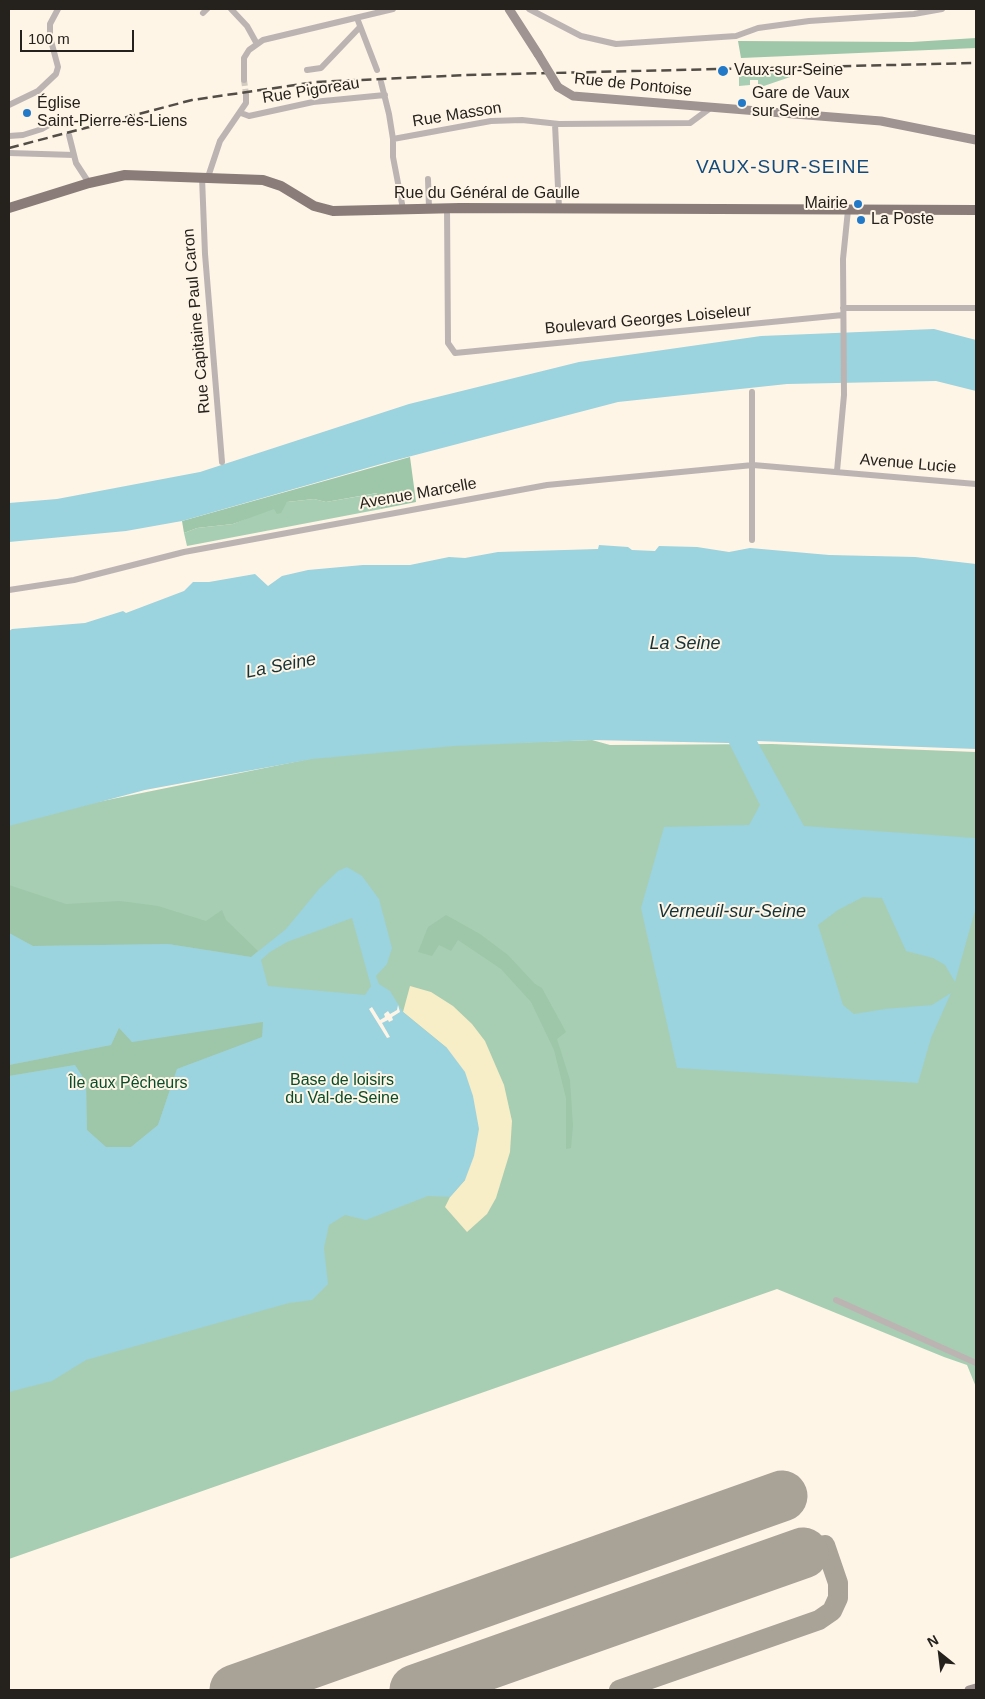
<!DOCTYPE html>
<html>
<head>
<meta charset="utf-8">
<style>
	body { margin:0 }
	#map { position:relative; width:985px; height:1699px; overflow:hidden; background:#fef5e7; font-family:Arial,sans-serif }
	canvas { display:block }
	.frame { position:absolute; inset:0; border:10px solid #25221d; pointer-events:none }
	.north { position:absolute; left:915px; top:1629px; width:50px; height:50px; -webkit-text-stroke:4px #fef5e7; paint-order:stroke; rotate:331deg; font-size:14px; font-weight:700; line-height:20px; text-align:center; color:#25221d }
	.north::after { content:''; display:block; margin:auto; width:18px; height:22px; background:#25221d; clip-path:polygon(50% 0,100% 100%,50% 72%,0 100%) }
	.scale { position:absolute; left:20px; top:30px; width:114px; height:22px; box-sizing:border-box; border:2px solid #25221d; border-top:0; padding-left:6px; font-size:15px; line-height:18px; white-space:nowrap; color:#25221d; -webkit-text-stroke:4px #fef5e7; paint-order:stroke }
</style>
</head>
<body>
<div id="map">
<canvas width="985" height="1699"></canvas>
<div class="frame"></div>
<div class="north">N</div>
<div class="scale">100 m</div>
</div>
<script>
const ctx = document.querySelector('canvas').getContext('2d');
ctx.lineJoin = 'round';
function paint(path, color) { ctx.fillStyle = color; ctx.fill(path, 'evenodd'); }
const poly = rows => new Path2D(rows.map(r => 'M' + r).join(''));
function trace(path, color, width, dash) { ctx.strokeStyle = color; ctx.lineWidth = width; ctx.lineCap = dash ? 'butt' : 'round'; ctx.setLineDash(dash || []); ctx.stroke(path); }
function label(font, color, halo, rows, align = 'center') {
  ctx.font = font + ' Arial,sans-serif'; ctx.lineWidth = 4; ctx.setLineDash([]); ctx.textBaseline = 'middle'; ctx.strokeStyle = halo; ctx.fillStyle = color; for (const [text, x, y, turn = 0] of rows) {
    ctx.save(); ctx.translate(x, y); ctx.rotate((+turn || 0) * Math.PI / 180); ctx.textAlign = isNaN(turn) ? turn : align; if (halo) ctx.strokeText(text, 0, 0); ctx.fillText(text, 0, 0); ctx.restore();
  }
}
paint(poly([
	[796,71,796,75,758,88,758,80,750,80,750,85,739,86,739,76,745,76,745,72],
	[378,493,381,509,187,546,184,533,197,528,233,524,287,502,314,499,326,502],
	[592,740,610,745,772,744,976,752,976,1387,967,1365,944,1357,777,1289,9,1559,9,820,363,748]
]), '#a7ceb2');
paint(poly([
	[976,38,976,48,741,58,738,41,912,42],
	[410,457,416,502,381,509,377,493,326,502,314,499,287,502,281,513,277,514,274,509,233,524,197,528,184,533,182,521],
	[9,885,66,904,120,901,158,906,206,921,222,910,226,920,258,951,251,957,168,944,33,946,9,933],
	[446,915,480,934,508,955,535,984,542,988,566,1032,557,1039,570,1080,573,1126,571,1148,566,1149,566,1098,554,1050,531,1002,501,969,458,940,451,951,439,945,432,956,418,952,428,927],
	[263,1021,263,1037,177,1069,158,1125,131,1147,106,1147,87,1130,86,1082,75,1065,9,1076,9,1065,111,1045,119,1027,132,1042]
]), '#9ec6a9');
paint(poly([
	[410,986,431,992,453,1006,472,1024,485,1041,504,1085,512,1121,510,1152,496,1198,487,1214,467,1232,445,1207,450,1197,465,1180,447,1048,403,1012]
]), '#f7edc7');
paint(poly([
	[934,329,976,340,976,391,936,381,787,384,618,402,381,464,182,521,126,531,9,542,9,503,57,499,200,472,409,404,579,362,761,336],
	[599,545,628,547,632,550,655,551,659,546,697,547,729,552,750,548,829,555,915,557,976,564,976,749,757,741,804,826,975,838,976,907,955,982,945,965,933,958,906,951,882,898,863,897,838,910,818,925,843,1005,854,1014,885,1009,932,1005,951,993,931,1038,918,1083,677,1068,641,908,664,827,749,825,760,805,729,743,592,740,454,746,312,759,145,790,9,826,9,631,12,629,85,623,123,611,126,613,184,591,193,582,209,582,255,574,268,586,282,576,308,570,363,565,410,565,449,557,465,558,498,552,598,549],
	[347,867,362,876,379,899,392,948,387,964,376,976,379,984,390,991,403,1012,447,1048,465,1072,473,1096,479,1129,474,1156,465,1180,450,1197,428,1196,366,1220,345,1215,329,1225,324,1248,328,1284,312,1300,289,1303,86,1360,52,1381,9,1392,9,1076,75,1065,86,1082,87,1130,106,1147,131,1147,158,1125,177,1069,262,1037,263,1022,132,1042,119,1028,111,1045,9,1065,9,933,33,946,168,944,251,957,286,929,319,889,338,871],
	[352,918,371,986,365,995,268,986,261,960,270,952,287,942]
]), '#9bd3de');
paint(poly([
	[398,1005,400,1012,392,1017,393,1020,389,1022,388,1020,382,1023,390,1037,387,1038,369,1009,372,1007,380,1020,385,1017,384,1014,388,1011,390,1014,397,1010]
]), '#fef5e7');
trace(poly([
	[619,1690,819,1620,832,1611,838,1598,838,1583,825,1545,803,1553]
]), '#a8a297', 20);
trace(poly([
	[235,1690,782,1496],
	[415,1690,803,1553]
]), '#a8a297', 51);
trace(poly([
	[244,80,246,94]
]), '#d3cbbf', 6, [6, 3]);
trace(poly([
	[231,9,247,26,257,44],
	[529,9,581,36,616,44,736,36,758,28,809,21,914,14,942,9],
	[203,13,207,9],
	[357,18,377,70],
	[307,70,321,68,360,27],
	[244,80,244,58,249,50,263,40,393,9],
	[381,82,389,114,393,139,393,157,403,209],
	[9,105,38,91,56,74,58,67,50,37,50,24,58,9],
	[241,113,249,116,313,102,385,95],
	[555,124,559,208],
	[69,135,76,163,89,183],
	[9,136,23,135,42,129,60,119,66,124],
	[393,139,491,121,522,120,559,124,690,123,709,109],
	[9,153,74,155],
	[202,177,205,254,222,462],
	[208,177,220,141,246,103,246,94],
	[428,179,429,208],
	[447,208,448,343,455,353,843,315],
	[843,308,976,308],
	[837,471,844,395,843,259,848,210],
	[752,540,752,392],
	[9,590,74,580,184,552,547,485,753,465,976,484],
	[836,1300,976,1363]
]), '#bcb4b2', 6);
trace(poly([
	[509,9,538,54],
	[558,87,573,96,881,121,976,140],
	[969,1690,976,1688]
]), '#9f9491', 9);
trace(poly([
	[9,208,89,183,125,175,263,180,281,186,314,206,333,211,460,208,976,210]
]), '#8a7c79', 10);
trace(poly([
	[9,148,192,100,316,82,466,75,976,63]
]), '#524e47', 2.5, [10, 5]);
trace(poly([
	[538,54,558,87]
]), '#9f9491', 9);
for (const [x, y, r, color] of [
	[723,71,6,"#2179c7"],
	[742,103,5,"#2179c7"],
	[27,113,5,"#2179c7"],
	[858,204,5,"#2179c7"],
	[861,220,5,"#2179c7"]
]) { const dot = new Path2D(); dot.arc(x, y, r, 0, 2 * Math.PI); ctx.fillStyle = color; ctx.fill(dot); trace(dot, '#fef5e7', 2); }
label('16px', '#25221d', '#fef5e7', [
	["Vaux-sur-Seine",734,71],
	["Gare de Vaux",752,94],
	["sur Seine",752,112],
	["Église",37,104],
	["Saint-Pierre-ès-Liens",37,122],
	["Mairie",848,204,"right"],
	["La Poste",871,220]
], 'left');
label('16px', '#25221d', '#fef5e7', [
	["Rue de Pontoise",633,85,6],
	["Rue Pigoreau",311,91,-9],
	["Rue Masson",457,115,-9],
	["Rue du Général de Gaulle",487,194],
	["Boulevard Georges Loiseleur",648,320,-5],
	["Rue Capitaine Paul Caron",197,321,-95],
	["Avenue Lucie",908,464,5],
	["Avenue Marcelle",418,494,-10]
]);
label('16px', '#084c28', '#fef5e7', [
	["Base de loisirs",342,1081],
	["du Val-de-Seine",342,1099],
	["Île aux Pêcheurs",128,1084]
]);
label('italic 18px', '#153237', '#fef5e7', [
	["La Seine",685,644],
	["La Seine",281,666,-11],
	["Verneuil-sur-Seine",732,912]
]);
ctx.letterSpacing = '1px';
label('19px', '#124a7b', '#fef5e7', [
	["VAUX-SUR-SEINE",783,168]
]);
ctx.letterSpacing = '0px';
</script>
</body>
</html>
